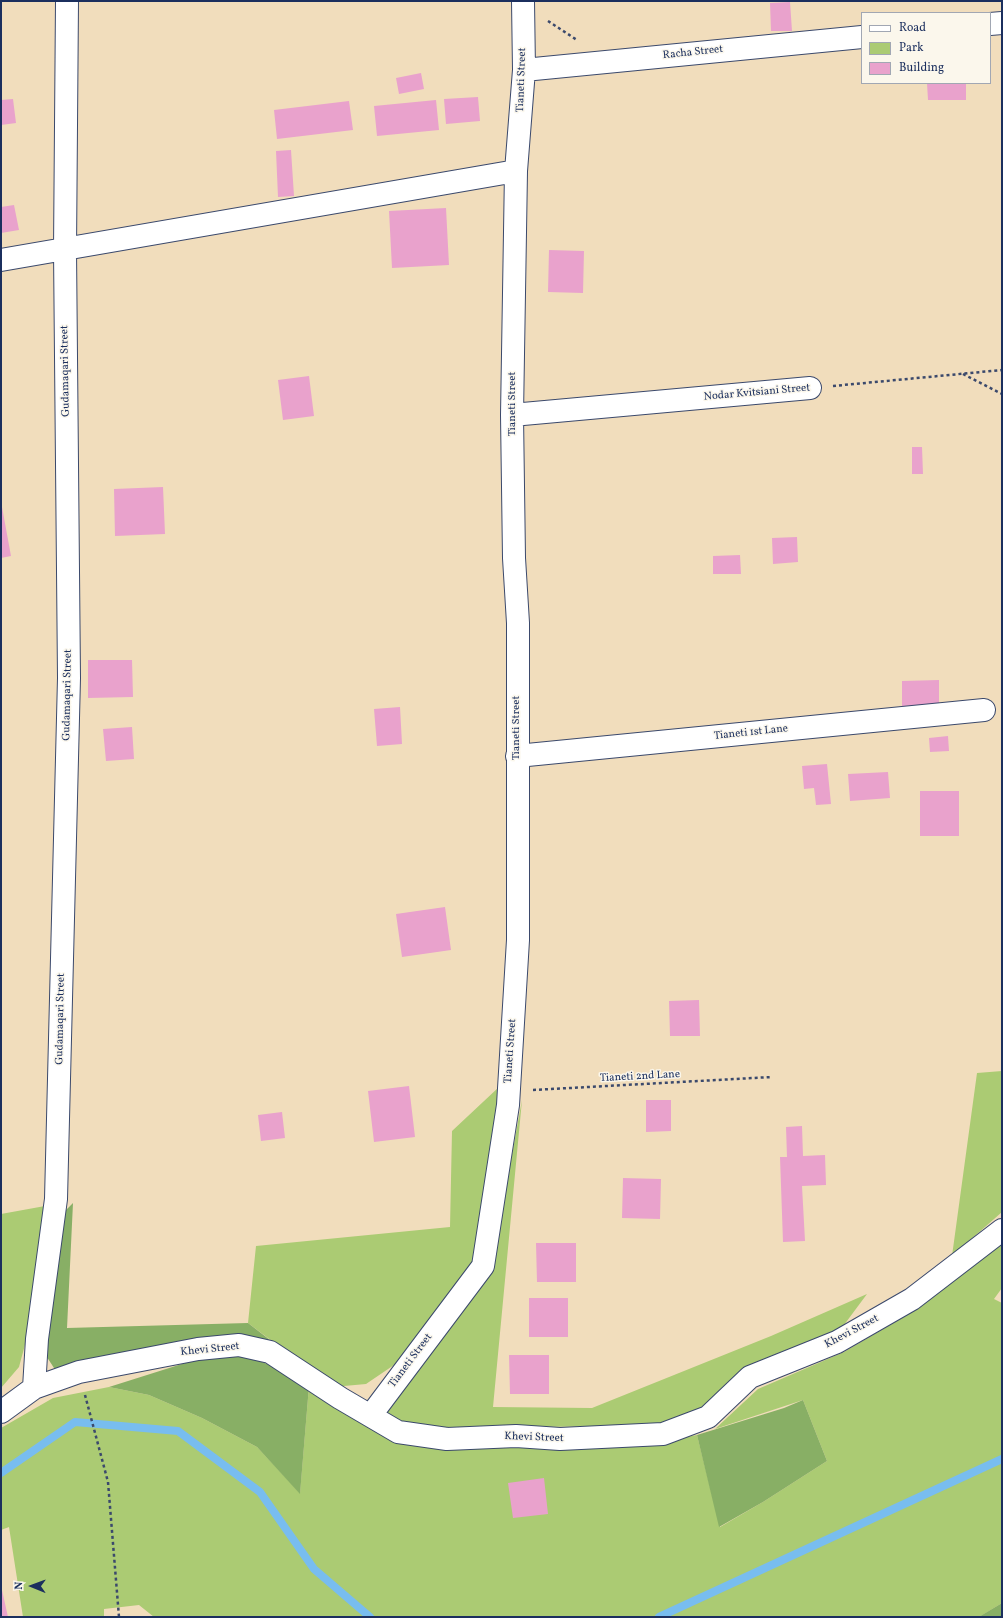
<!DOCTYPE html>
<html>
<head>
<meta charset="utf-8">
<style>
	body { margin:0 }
	#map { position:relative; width:1003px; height:1618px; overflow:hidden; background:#f1ddbc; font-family:Vollkorn,serif }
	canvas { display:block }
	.frame { position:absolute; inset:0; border:2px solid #1b2f5e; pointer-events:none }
	.legend { position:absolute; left:861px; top:12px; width:130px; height:72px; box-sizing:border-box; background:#fbf7ec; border:1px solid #a1a7b3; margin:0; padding:5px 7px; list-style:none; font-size:12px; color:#1b2f5e }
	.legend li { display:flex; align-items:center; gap:8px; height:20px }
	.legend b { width:20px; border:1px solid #a1a7b3 }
	.north { position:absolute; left:12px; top:1566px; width:40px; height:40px; -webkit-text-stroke:3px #fbf7ec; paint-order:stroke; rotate:271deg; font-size:11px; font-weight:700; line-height:16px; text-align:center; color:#1b2f5e }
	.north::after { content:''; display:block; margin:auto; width:14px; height:18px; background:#1b2f5e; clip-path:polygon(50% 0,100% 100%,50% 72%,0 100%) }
</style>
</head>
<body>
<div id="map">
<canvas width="1003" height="1618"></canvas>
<div class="frame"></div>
<ul class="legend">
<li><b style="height:5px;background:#fff"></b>Road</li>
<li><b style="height:11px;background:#abcb73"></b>Park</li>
<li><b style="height:11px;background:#e9a2cc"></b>Building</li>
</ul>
<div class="north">N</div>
</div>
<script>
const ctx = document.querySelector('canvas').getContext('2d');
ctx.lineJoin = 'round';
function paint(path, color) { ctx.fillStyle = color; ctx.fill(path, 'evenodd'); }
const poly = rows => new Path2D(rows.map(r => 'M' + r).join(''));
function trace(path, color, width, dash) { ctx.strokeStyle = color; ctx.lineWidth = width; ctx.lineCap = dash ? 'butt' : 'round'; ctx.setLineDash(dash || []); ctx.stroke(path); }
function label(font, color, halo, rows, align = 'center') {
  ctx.font = font + ' Vollkorn,serif'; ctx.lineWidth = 3; ctx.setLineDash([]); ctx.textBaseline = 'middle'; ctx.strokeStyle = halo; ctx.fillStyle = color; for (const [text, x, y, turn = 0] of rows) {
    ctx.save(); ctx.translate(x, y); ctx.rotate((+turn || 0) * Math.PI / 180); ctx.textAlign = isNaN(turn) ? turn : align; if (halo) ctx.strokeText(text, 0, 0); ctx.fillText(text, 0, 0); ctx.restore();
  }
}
paint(poly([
	[1002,1071,1002,1212,952,1256,977,1073],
	[499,1087,477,1265,394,1365,366,1384,333,1387,248,1323,256,1246,450,1227,452,1131],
	[522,1100,493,1407,592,1408,771,1336,867,1294,841,1329,746,1369,700,1409,664,1426,511,1427,449,1431,405,1425,384,1412,491,1269],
	[45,1206,30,1326,19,1367,1,1388,1,1214],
	[1002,1243,1002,1288,994,1299,1002,1303,1002,1603,979,1617,154,1617,139,1605,104,1609,104,1617,23,1617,9,1527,1,1530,1,1428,53,1398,109,1387,149,1395,202,1418,257,1447,300,1493,309,1386,339,1403,382,1435,421,1445,642,1446,697,1435,720,1527,763,1502,827,1461,803,1400,715,1429,758,1389,844,1352,919,1308]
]), '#abcb73');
paint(poly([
	[73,1203,67,1328,248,1323,270,1340,233,1337,66,1370,54,1368,43,1351,66,1210],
	[239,1354,276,1367,309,1386,300,1494,257,1447,202,1418,149,1395,109,1387,204,1357],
	[803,1400,827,1461,763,1502,719,1527,697,1435,784,1408],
	[1002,1603,1002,1617,979,1617,982,1615]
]), '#88af65');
trace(poly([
	[1,1473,75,1422,178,1431,260,1492,314,1569,370,1617],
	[659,1617,1002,1459]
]), '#78bdef', 8);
paint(poly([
	[790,2,792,31,771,31,770,3],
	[421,73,424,89,399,94,396,78],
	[927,83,966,83,966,100,928,100],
	[478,97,480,121,446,124,444,99],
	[13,99,16,123,1,125,1,100],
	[436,100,439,130,377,136,374,106],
	[349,101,353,130,277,139,274,110],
	[291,150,294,196,278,197,276,151],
	[14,205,19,230,1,233,1,207],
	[446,208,449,265,392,268,389,211],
	[549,250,584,251,583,293,548,292],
	[309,376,314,416,283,420,278,380],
	[912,447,922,447,923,474,912,474],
	[163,487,165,534,115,536,114,489],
	[1,507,2,507,11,556,1,558],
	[797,537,798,562,773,564,772,538],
	[740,555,741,574,713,574,713,556],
	[88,660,132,660,133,697,88,698],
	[939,680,939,705,902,706,902,681],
	[400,707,402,744,377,746,374,709],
	[132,727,134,759,106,761,103,729],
	[948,736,949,751,930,752,929,738],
	[827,764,831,804,816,805,814,788,804,789,802,766],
	[888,772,890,798,850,801,848,774],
	[920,791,959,791,959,836,920,836],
	[445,907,451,950,402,957,396,914],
	[699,1000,700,1036,670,1036,669,1001],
	[409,1086,415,1137,374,1142,368,1091],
	[646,1100,671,1100,671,1131,646,1132],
	[282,1112,285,1138,261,1141,258,1115],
	[802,1126,803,1156,825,1155,826,1185,802,1186,805,1241,783,1242,780,1157,787,1157,786,1127],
	[623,1178,661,1179,660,1219,622,1218],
	[536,1243,576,1243,576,1282,537,1282],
	[529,1298,568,1298,568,1337,529,1337],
	[509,1355,549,1355,549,1394,510,1394],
	[544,1478,548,1514,513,1518,508,1483],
	[1,1590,2,1590,8,1617,1,1617]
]), '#e9a2cc');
const minor = poly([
	[990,24,1002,23],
	[524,70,862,37],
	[1,260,516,171],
	[512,415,810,388],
	[517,756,984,710],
	[34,1388,37,1339,56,1199,69,678,65,250,67,1],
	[1,1412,34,1388,79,1372,198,1349,239,1345,270,1352,340,1398,398,1432,447,1439,516,1436,560,1439,663,1434,708,1417,750,1377,837,1342,912,1299,1002,1230],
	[371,1415,483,1266,508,1105,518,940,518,623,514,558,512,415,516,171,524,70,523,1]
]);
trace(minor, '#3b496c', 24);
trace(poly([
	[548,21,577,40],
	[963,374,1002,394],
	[833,386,1002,370],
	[533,1090,772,1077],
	[85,1395,108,1482,119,1617]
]), '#3b496c', 2.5, [3, 3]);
trace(minor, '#fff', 22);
label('11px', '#1b2f5e', '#fbf7ec', [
	["Racha Street",693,53,-6],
	["Tianeti Street",522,80,-88],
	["Gudamaqari Street",66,371,-91],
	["Nodar Kvitsiani Street",757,393,-5],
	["Tianeti Street",513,404,-90],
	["Gudamaqari Street",68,695,-89],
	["Tianeti Street",517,728,-90],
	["Tianeti 1st Lane",751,733,-6],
	["Gudamaqari Street",61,1019,-89],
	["Tianeti Street",511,1051,-86],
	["Tianeti 2nd Lane",640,1077,-3],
	["Khevi Street",852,1332,-28],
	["Khevi Street",210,1350,-6],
	["Tianeti Street",411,1361,-53],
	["Khevi Street",534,1438,2]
]);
</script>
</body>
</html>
